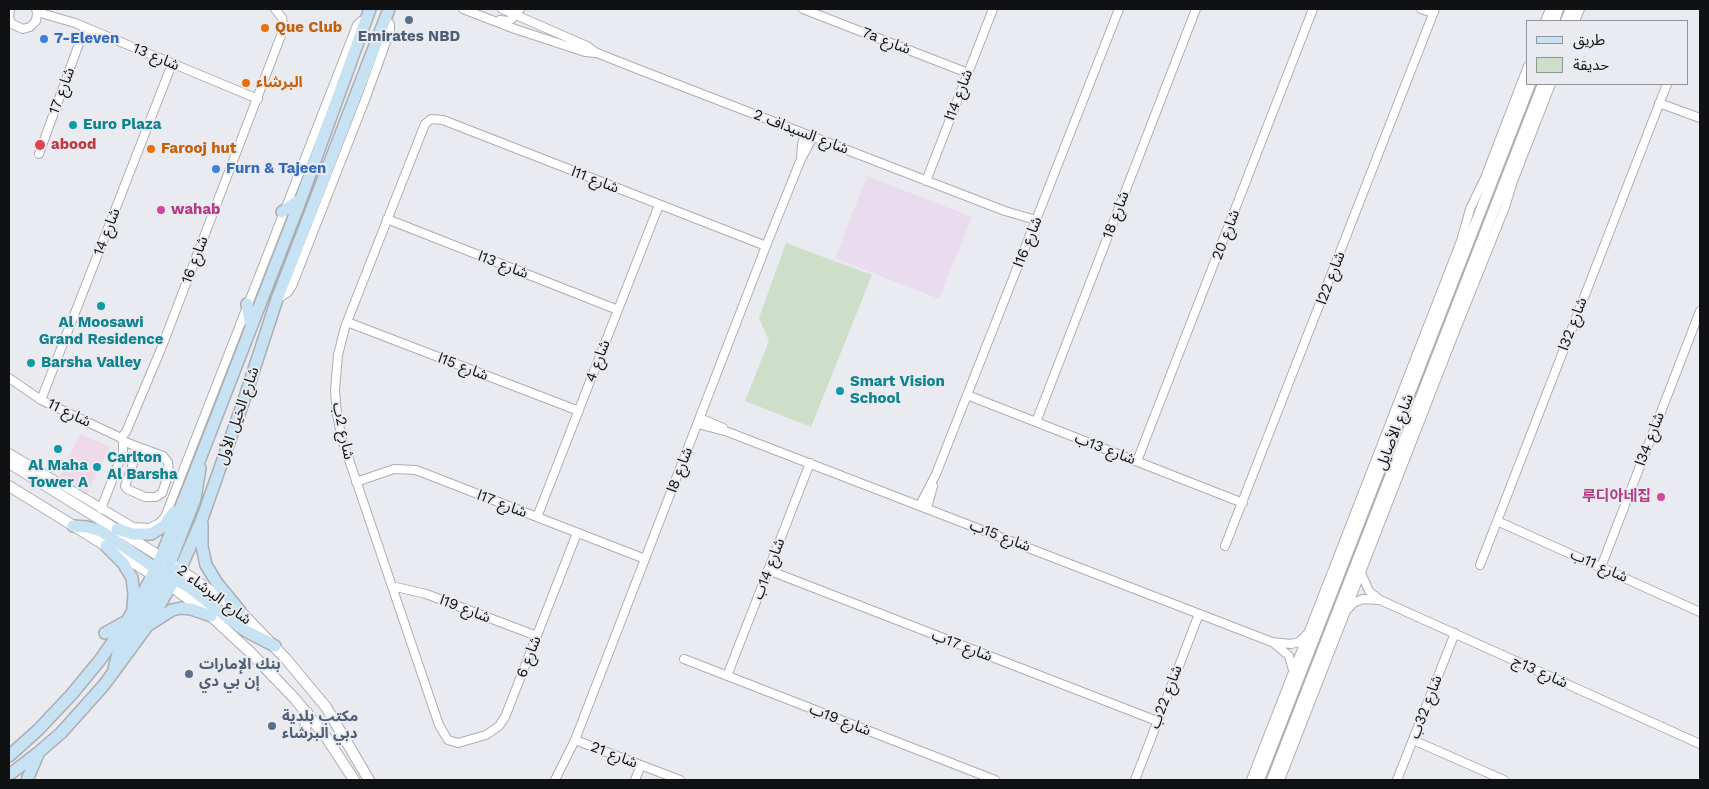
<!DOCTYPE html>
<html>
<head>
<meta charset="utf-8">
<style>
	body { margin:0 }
	#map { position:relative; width:1709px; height:789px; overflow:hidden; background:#eaebf0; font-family:"Work Sans","Noto Sans Arabic",sans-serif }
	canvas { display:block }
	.frame { position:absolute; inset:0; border:10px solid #101112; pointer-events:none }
	.legend { position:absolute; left:1526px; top:20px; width:162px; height:65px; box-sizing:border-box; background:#eaebf0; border:1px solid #939497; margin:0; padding:6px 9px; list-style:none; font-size:15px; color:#101112 }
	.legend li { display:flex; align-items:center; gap:10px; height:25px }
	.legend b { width:25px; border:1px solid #939497 }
</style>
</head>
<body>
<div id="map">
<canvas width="1709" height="789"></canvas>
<div class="frame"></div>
<ul class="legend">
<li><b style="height:6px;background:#c7e2f3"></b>طريق</li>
<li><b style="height:14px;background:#cddfc8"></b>حديقة</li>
</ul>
</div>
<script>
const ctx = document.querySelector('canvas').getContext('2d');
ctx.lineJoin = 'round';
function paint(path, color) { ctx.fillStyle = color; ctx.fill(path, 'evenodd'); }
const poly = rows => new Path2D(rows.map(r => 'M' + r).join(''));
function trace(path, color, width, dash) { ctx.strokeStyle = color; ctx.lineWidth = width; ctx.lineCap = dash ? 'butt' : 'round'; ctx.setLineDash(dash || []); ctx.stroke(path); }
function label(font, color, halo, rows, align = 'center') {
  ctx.font = font + ' "Work Sans","Noto Sans Arabic","Noto Sans KR",sans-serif'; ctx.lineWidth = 4; ctx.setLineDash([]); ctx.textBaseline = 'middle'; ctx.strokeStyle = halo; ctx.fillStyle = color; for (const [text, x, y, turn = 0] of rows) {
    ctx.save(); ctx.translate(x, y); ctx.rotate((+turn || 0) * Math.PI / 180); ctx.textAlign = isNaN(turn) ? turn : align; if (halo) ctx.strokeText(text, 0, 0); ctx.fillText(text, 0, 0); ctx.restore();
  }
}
paint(poly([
	[80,434,110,447,87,495,59,477]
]), '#efdae9');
paint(poly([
	[867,176,972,217,939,299,835,258]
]), '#ebdbee');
paint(poly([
	[786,243,872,275,811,427,745,401,769,341,759,318]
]), '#cddfc8');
const minor = poly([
	[10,9,9,18,12,24,23,29,30,27,36,21,37,13,36,9],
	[36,9,44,14,75,23,258,99],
	[463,9,515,29,585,52,595,53],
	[502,9,587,46,597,53,640,70,1005,211,1036,220],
	[803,9,968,73],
	[1421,9,1433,13],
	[500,20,508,21,512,19,520,9],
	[1545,21,1550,9],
	[1575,21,1580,9],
	[1659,103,1700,118],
	[39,154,85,27],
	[801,159,802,145,805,134],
	[926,181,993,9],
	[387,219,618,310],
	[277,299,287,293,292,286,365,100,390,31,390,24,385,19],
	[347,322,579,411],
	[9,378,41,400,121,438,126,432,161,349,282,33,284,28,282,18,275,9],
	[967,395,1243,503],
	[41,400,172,64],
	[700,418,723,428],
	[1036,422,1196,9],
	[698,424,728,432,1272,642,1291,644,1299,642,1307,634],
	[121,438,123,441,133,445,163,456,168,462,169,473,162,493,156,497,145,497,127,489,125,486,139,447],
	[9,453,133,527,149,528,158,524,165,517,357,25,361,21,367,20],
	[1137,461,1313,9],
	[356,482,394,469,416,470,645,559],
	[920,505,936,474,1119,9],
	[927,508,933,486],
	[101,509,123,452,123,441],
	[537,517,659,205],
	[1497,521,1700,612],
	[577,533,505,717,499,726,486,735,458,743,448,740,439,725,342,439,337,415,335,390,338,355,345,327,425,124,431,119,443,120,766,246],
	[1225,546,1435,9],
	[1480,565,1667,84],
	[1601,567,1700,311],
	[768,570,1157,721],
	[1361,573,1369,591,1380,600,1700,744],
	[392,586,426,594,537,636],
	[1348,609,1353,603,1363,599,1378,600],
	[1275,644,1289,656,1293,670],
	[684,659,995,780],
	[727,676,810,463],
	[575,740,680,780],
	[1413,740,1504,780],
	[555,780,575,740,766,246,801,159,813,137],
	[635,780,641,765],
	[1135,780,1199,614],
	[1251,780,1461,241,1470,209,1485,178,1528,66],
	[1280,780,1452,339,1505,207,1513,181,1551,84],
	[1397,780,1455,633]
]);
const tertiary = poly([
	[1554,21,1558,9],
	[1566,21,1571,9],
	[9,463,161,557,240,611,286,659,326,707,369,780],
	[9,486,171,586,211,616,251,653,295,699,326,737,354,780],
	[305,731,307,712],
	[1259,780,1530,84],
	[1272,780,1543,84]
]);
const secondary = poly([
	[282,212,301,199],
	[247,304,251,325],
	[202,524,202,546,206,565,217,583,240,611],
	[73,526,87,527,101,531,161,572],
	[117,529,133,534,151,534,164,526,174,512],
	[106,546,123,563,132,578,134,594,133,607],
	[152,575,170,577,186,585,244,630,275,646],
	[170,582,170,563,195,499,200,468],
	[150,624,172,610,181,608,191,609,211,616],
	[105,633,123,623],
	[114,669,118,653,157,590,161,581,163,570],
	[9,756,38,730,72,694,100,660,127,621,148,584,161,557,200,459,301,199,370,9],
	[9,775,39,752,61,733,104,685,148,625,180,570,202,519,245,397,277,299,389,9],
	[27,780,38,754]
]);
trace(minor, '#acadb2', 10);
trace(tertiary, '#acadb2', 12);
trace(secondary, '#acadb2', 14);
trace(minor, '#fff', 8);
trace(tertiary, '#fff', 10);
trace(secondary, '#c7e2f3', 11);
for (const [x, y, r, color] of [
	[409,20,5,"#5c6f8a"],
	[265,28,5,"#e8710a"],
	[44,39,5,"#3f7fe0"],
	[246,83,5,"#e8710a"],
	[73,125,5,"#0f9aa8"],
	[40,145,6,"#e0444e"],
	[151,149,5,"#e8710a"],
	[216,169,5,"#3f7fe0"],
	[161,210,5,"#d1479c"],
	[101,306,5,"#0f9aa8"],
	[31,363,5,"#0f9aa8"],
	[840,391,5,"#0f9aa8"],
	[58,449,5,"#0f9aa8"],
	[97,467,5,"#0f9aa8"],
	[1661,497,5,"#d1479c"],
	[189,674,5,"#5c6f8a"],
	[272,726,5,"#5c6f8a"]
]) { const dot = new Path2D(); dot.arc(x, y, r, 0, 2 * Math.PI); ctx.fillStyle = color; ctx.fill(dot); trace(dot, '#eaebf0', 2); }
label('bold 15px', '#c56008', '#eaebf0', [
	["Que Club",275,28],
	["البرشاء",256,83],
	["Farooj hut",161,149]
], 'left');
label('bold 15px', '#4e5e75', '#eaebf0', [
	["Emirates NBD",409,37,"center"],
	["بنك الإمارات",199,665],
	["إن بي دي",199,682],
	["مكتب بلدية",282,717],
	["دبي البرشاء",282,734]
], 'left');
label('bold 15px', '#366cbe', '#eaebf0', [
	["7-Eleven",54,39],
	["Furn & Tajeen",226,169]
], 'left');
label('15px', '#101112', '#eaebf0', [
	["7a شارع",886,41,21],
	["شارع 13",156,57,23],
	["شارع 17",62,91,-70],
	["شارع 14ا",959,95,-69],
	["شارع السيداف 2",801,132,21],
	["شارع 11ا",595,180,21],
	["شارع 18",1116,215,-69],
	["شارع 14",107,232,-69],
	["شارع 20",1226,235,-69],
	["شارع 16ا",1028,242,-68],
	["شارع 16",195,260,-69],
	["شارع 13ا",503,265,21],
	["شارع 22ا",1331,278,-69],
	["شارع 32ا",1573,324,-69],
	["شارع 4",598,361,-69],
	["شارع 15ا",463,367,21],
	["شارع 11",69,413,26],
	["شارع الخيل الأول",238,416,-71],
	["شارع 2ب",343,431,78],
	["شارع الأصايل",1395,432,-69],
	["شارع 34ا",1650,439,-69],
	["شارع 13ب",1105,449,21],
	["شارع 8ا",680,470,-69],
	["شارع 17ا",502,504,21],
	["شارع 15ب",1000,536,21],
	["شارع 11ب",1599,566,24],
	["شارع 14ب",769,569,-69],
	["شارع البرشاء 2",214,595,37],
	["شارع 19ا",465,609,21],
	["شارع 17ب",962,646,21],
	["شارع 6",529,657,-69],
	["شارع 13ج",1540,672,24],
	["شارع 22ب",1166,697,-69],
	["شارع 32ب",1426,707,-69],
	["شارع 19ب",840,720,21],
	["شارع 21",614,755,21]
]);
label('bold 15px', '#0d838f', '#eaebf0', [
	["Euro Plaza",83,125],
	["Al Moosawi",101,323,"center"],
	["Grand Residence",101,340,"center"],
	["Barsha Valley",41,363],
	["Smart Vision",850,382],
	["School",850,399],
	["Carlton",107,458],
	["Al Barsha",107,475],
	["Al Maha",58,466,"center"],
	["Tower A",58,483,"center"]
], 'left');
label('bold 15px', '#be3a42', '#eaebf0', [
	["abood",51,145]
], 'left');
label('bold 15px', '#b23c85', '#eaebf0', [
	["wahab",171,210],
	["루디아네집",1651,497,"right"]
], 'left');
</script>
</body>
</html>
